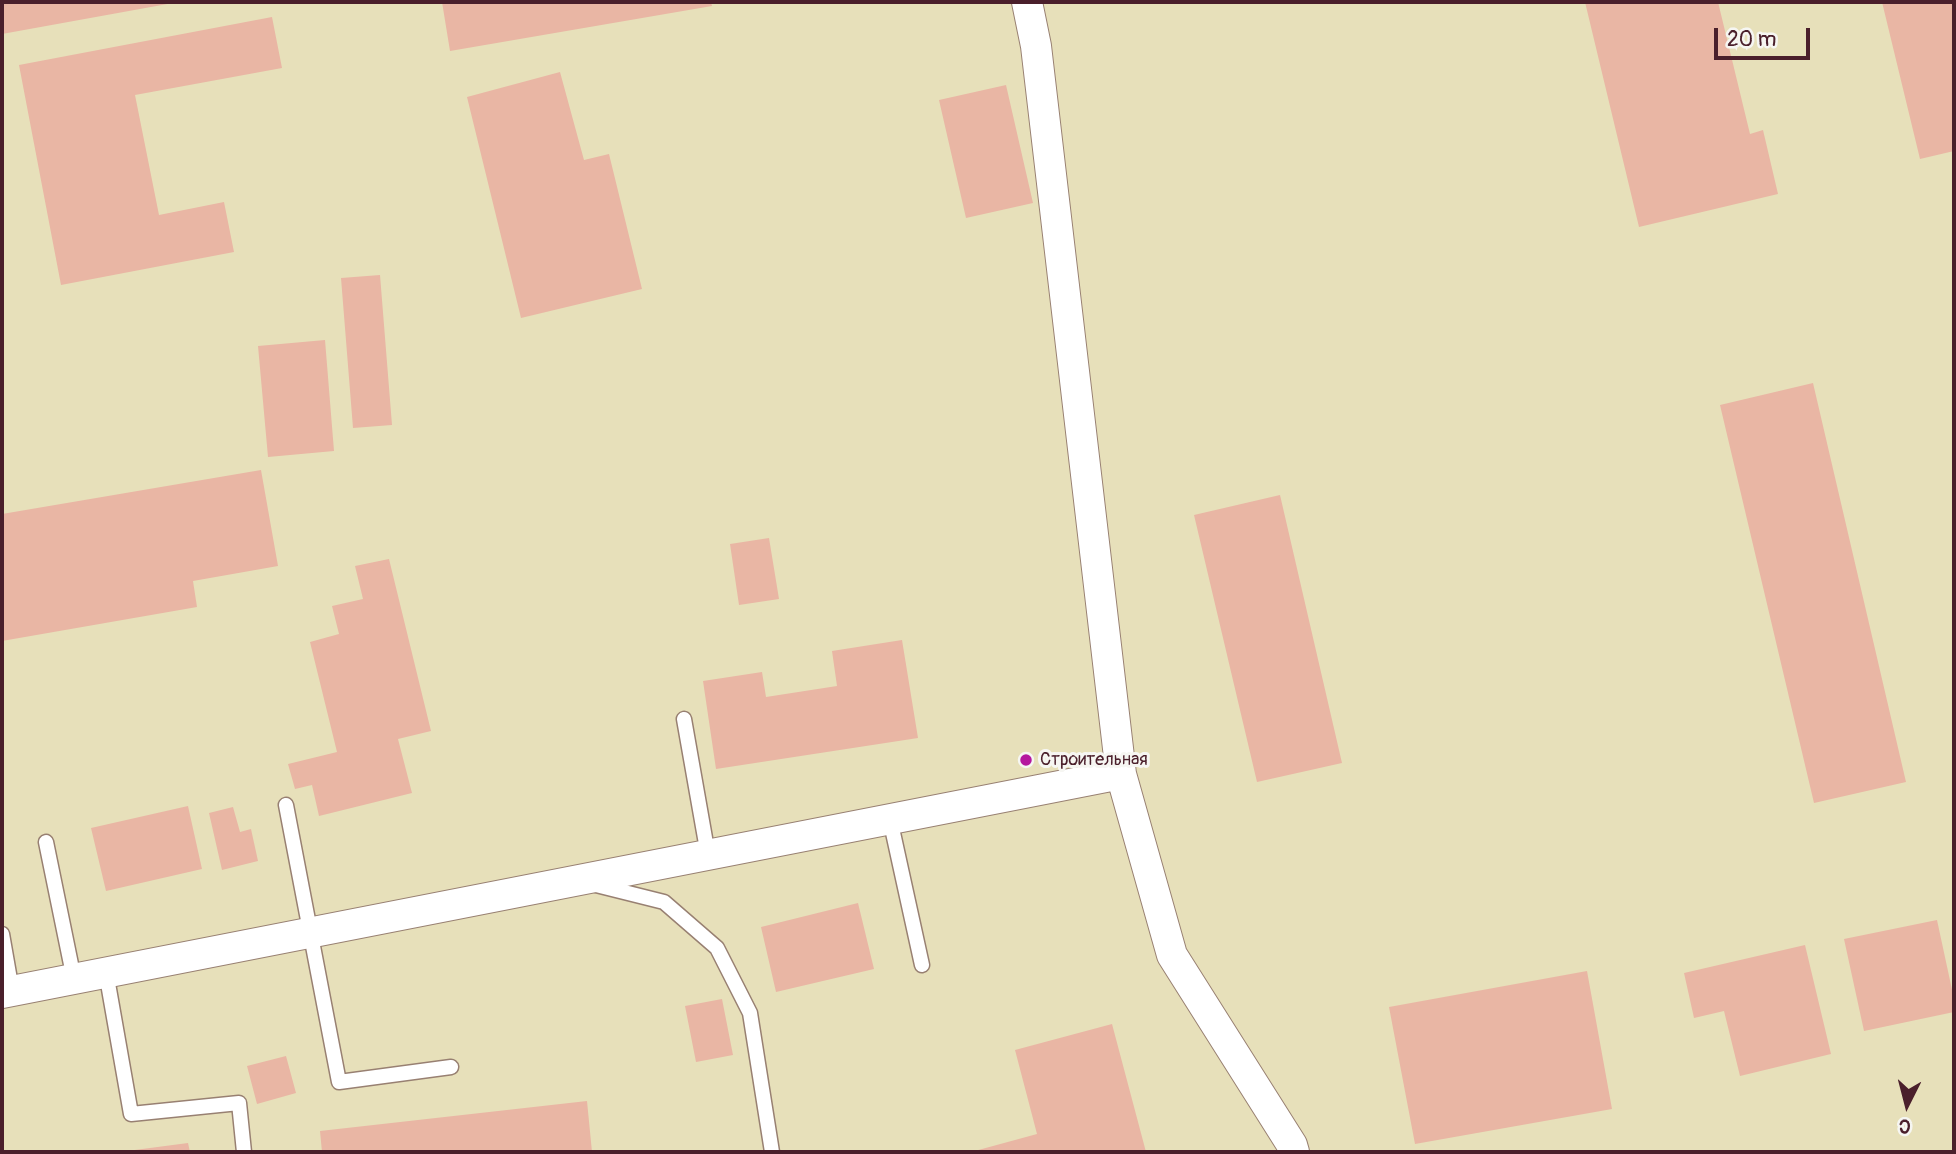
<!DOCTYPE html>
<html>
<head>
<meta charset="utf-8">
<style>
	body { margin:0 }
	#map { position:relative; width:1956px; height:1154px; overflow:hidden; background:#e7e0ba; font-family:Pangolin,sans-serif }
	canvas { display:block }
	.frame { position:absolute; inset:0; border:4px solid #4a1f2b; pointer-events:none }
	.north { position:absolute; left:1872px; top:1070px; width:70px; height:70px; -webkit-text-stroke:5px #f6f6f2; paint-order:stroke; rotate:186deg; font-size:19px; font-weight:700; line-height:28px; text-align:center; color:#4a1f2b }
	.north::after { content:''; display:block; margin:auto; width:24px; height:32px; background:#4a1f2b; clip-path:polygon(50% 0,100% 100%,50% 72%,0 100%) }
	.scale { position:absolute; left:1714px; top:28px; width:96px; height:32px; box-sizing:border-box; border:4px solid #4a1f2b; border-top:0; padding-left:9px; font-size:21px; line-height:24px; white-space:nowrap; color:#4a1f2b; -webkit-text-stroke:5px #f6f6f2; paint-order:stroke }
</style>
</head>
<body>
<div id="map">
<canvas width="1956" height="1154"></canvas>
<div class="frame"></div>
<div class="north">С</div>
<div class="scale">20 m</div>
</div>
<script>
const ctx = document.querySelector('canvas').getContext('2d');
ctx.lineJoin = 'round';
function paint(path, color) { ctx.fillStyle = color; ctx.fill(path, 'evenodd'); }
const poly = rows => new Path2D(rows.map(r => 'M' + r).join(''));
function trace(path, color, width, dash) { ctx.strokeStyle = color; ctx.lineWidth = width; ctx.lineCap = dash ? 'butt' : 'round'; ctx.setLineDash(dash || []); ctx.stroke(path); }
function label(font, color, halo, rows, align = 'center') {
  ctx.font = font + ' Pangolin,sans-serif'; ctx.lineWidth = 6; ctx.setLineDash([]); ctx.textBaseline = 'middle'; ctx.strokeStyle = halo; ctx.fillStyle = color; for (const [text, x, y, turn = 0] of rows) {
    ctx.save(); ctx.translate(x, y); ctx.rotate((+turn || 0) * Math.PI / 180); ctx.textAlign = isNaN(turn) ? turn : align; if (halo) ctx.strokeText(text, 0, 0); ctx.fillText(text, 0, 0); ctx.restore();
  }
}
paint(poly([
	[2,2,173,2,173,3,2,34],
	[442,2,711,2,712,6,450,51],
	[1585,2,1718,2,1750,134,1763,130,1778,194,1639,227],
	[1882,2,1954,2,1954,151,1920,159],
	[272,17,282,68,135,95,159,215,224,202,234,252,61,285,19,65],
	[560,72,584,160,609,154,642,289,521,318,467,97],
	[1006,85,1033,203,966,218,939,100],
	[380,275,392,425,353,428,341,278],
	[325,340,334,451,268,457,258,346],
	[1813,383,1906,782,1814,803,1720,405],
	[261,470,278,566,193,581,197,607,2,641,2,514],
	[1280,495,1342,763,1257,782,1194,515],
	[769,538,779,599,739,605,730,544],
	[389,559,431,731,398,739,412,793,319,816,312,785,295,789,288,764,337,752,310,642,339,634,332,606,363,599,355,566],
	[902,640,918,738,716,769,703,681,762,672,766,697,837,686,832,651],
	[188,806,202,869,106,891,91,828],
	[233,807,240,832,251,829,258,861,222,870,209,813],
	[858,903,874,969,776,992,761,927],
	[1937,920,1954,999,1954,1012,1864,1031,1844,939],
	[1805,945,1831,1054,1740,1076,1724,1011,1694,1018,1684,973],
	[1587,971,1612,1109,1415,1144,1389,1007],
	[722,999,733,1055,696,1062,685,1006],
	[1112,1024,1146,1152,971,1152,1037,1134,1015,1050],
	[286,1056,296,1093,257,1104,247,1066],
	[587,1101,592,1152,322,1152,320,1131],
	[188,1143,190,1152,127,1152,127,1151]
]), '#e9b6a4');
const lane = poly([
	[684,719,708,855],
	[286,805,339,1082,451,1067],
	[890,819,922,965],
	[46,842,74,979],
	[596,885,664,902,717,948,750,1013,772,1152],
	[2,934,12,991],
	[106,972,131,1114,239,1103,244,1152]
]);
const street = poly([
	[1027,2,1036,46,1121,774,1172,955,1292,1145,1294,1152],
	[2,993,1121,774]
]);
trace(lane, '#988072', 17);
trace(street, '#988072', 32);
trace(lane, '#fff', 14);
trace(street, '#fff', 30);
for (const [x, y, r, color] of [
	[1026,760,7,"#b5179e"]
]) { const dot = new Path2D(); dot.arc(x, y, r, 0, 2 * Math.PI); ctx.fillStyle = color; ctx.fill(dot); trace(dot, '#f6f6f2', 2.5); }
label('18px', '#4a1f2b', '#f6f6f2', [
	["Строительная",1040,760]
], 'left');
</script>
</body>
</html>
